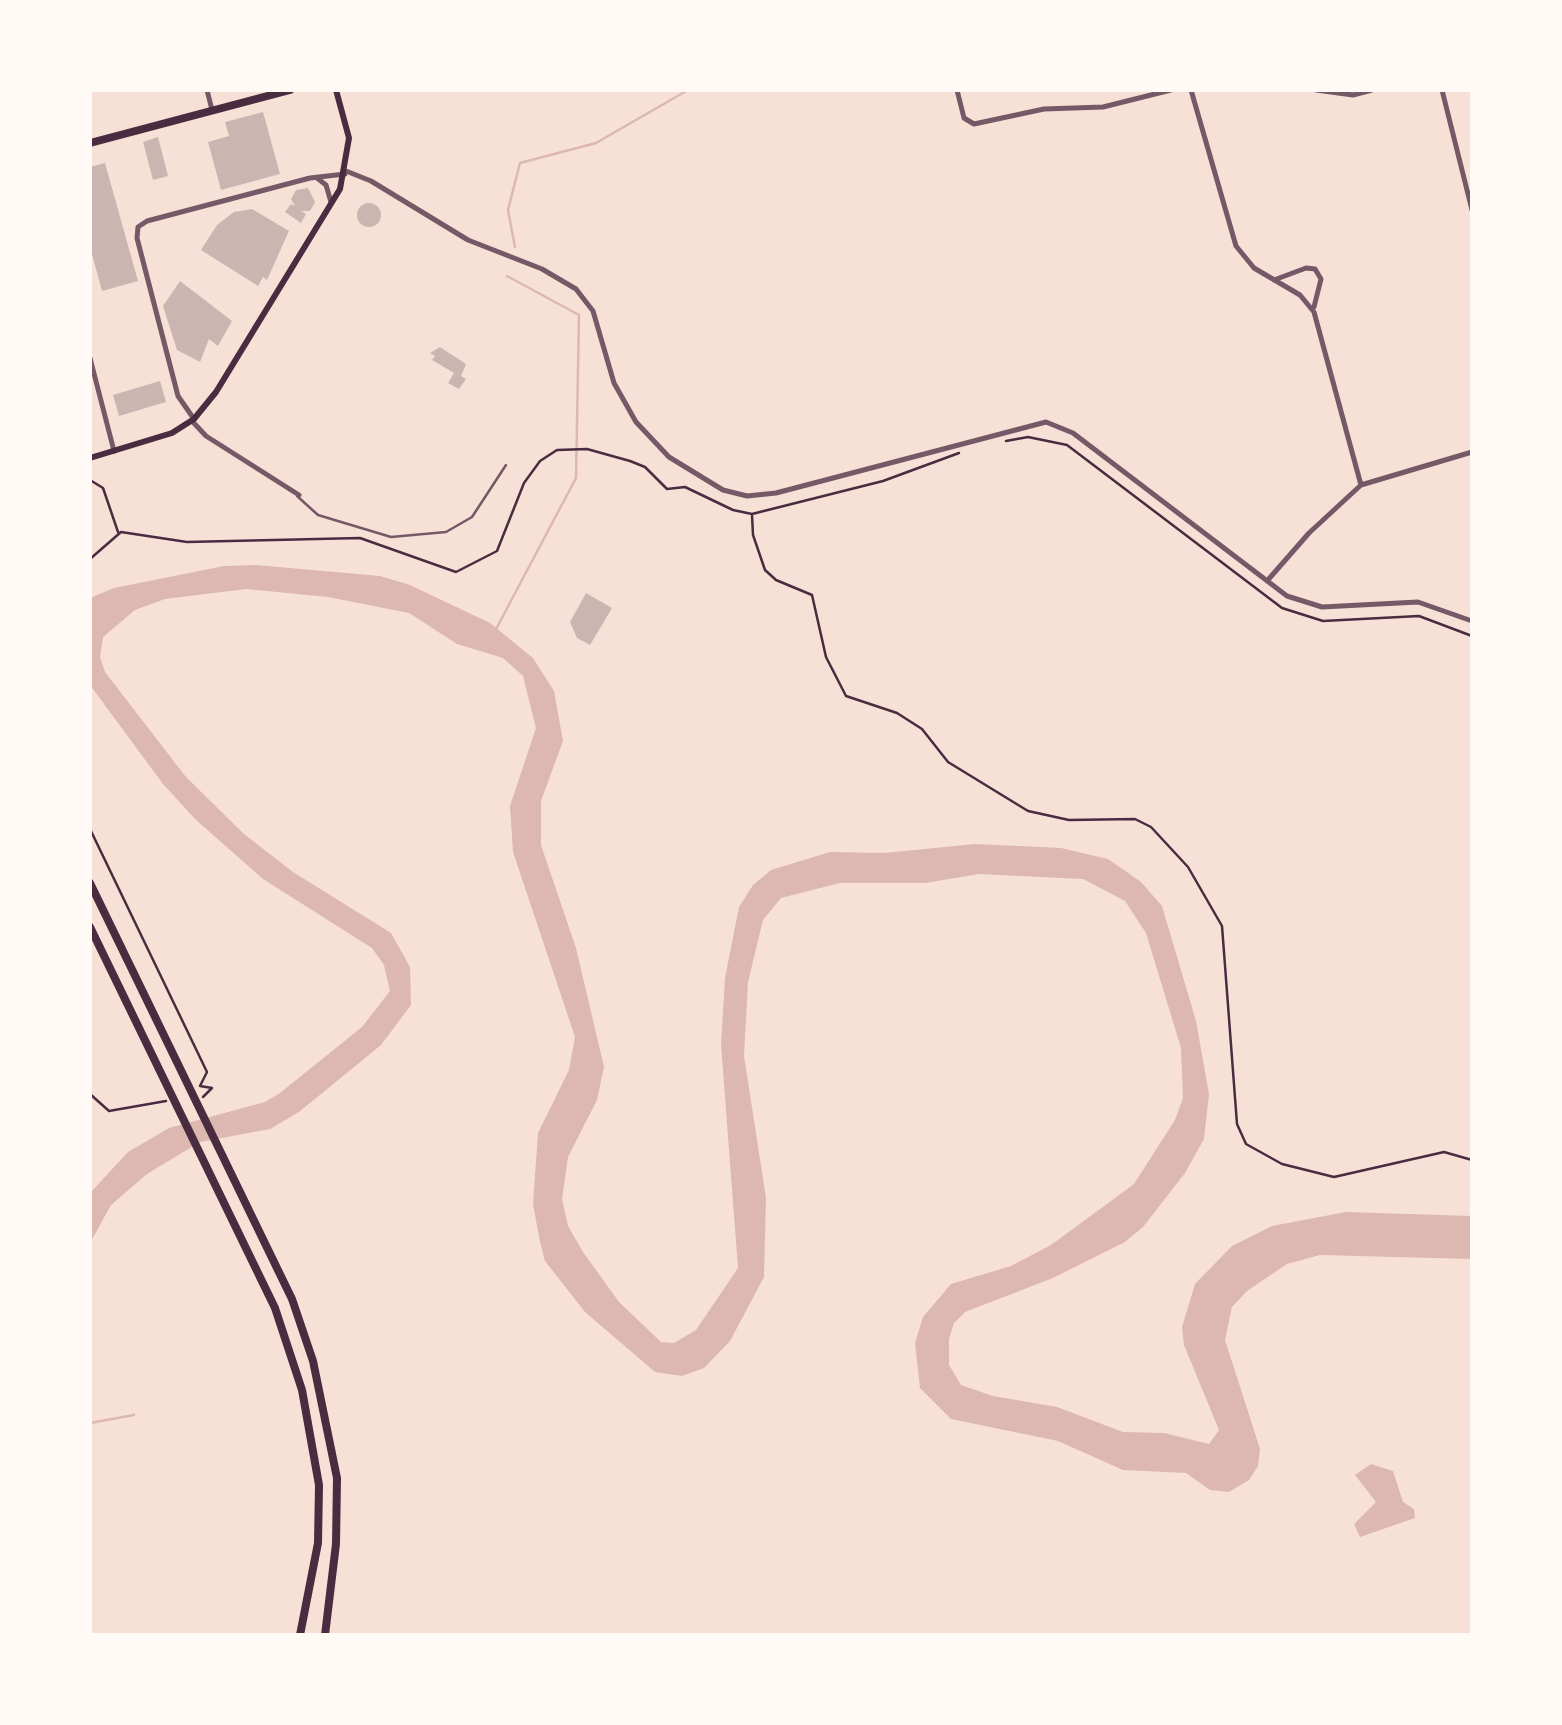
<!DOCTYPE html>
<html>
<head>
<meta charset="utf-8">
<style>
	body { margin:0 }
	#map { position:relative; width:1562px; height:1725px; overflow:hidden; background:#f7e1d7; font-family:Overpass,sans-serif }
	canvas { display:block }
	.frame { position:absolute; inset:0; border:92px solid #fffaf5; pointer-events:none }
</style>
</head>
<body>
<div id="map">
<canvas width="1562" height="1725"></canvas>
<div class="frame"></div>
</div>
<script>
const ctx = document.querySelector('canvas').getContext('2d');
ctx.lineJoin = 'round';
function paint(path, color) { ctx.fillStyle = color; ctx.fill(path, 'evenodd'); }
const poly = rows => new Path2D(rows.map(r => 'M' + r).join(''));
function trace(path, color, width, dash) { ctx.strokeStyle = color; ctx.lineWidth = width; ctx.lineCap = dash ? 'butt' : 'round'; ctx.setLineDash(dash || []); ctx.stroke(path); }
paint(poly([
	[256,565,380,576,410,585,490,623,533,658,554,691,563,741,541,801,541,845,576,948,604,1067,597,1100,568,1157,562,1199,568,1226,583,1252,619,1302,661,1342,674,1343,696,1330,738,1268,721,1044,725,978,739,907,753,885,771,870,830,852,884,853,975,844,1061,848,1108,859,1141,882,1162,906,1196,1021,1209,1094,1204,1139,1185,1173,1143,1227,1125,1242,1053,1278,965,1312,954,1323,949,1339,949,1365,961,1385,993,1396,1057,1407,1123,1432,1164,1433,1209,1444,1219,1430,1184,1345,1182,1327,1195,1284,1232,1246,1272,1226,1346,1212,1472,1216,1472,1259,1320,1255,1287,1264,1247,1291,1232,1307,1225,1340,1260,1449,1258,1466,1249,1480,1229,1492,1210,1490,1186,1473,1123,1470,1058,1441,951,1419,920,1388,915,1343,923,1317,951,1284,1011,1266,1051,1245,1134,1184,1175,1120,1183,1098,1181,1048,1146,933,1125,901,1083,879,979,874,925,883,840,883,781,898,763,920,748,982,744,1056,766,1198,764,1277,730,1341,704,1368,682,1376,655,1372,585,1312,545,1261,540,1242,533,1204,538,1133,569,1070,575,1037,513,852,510,806,536,728,523,676,503,658,457,644,409,613,328,597,246,589,165,599,135,610,103,637,100,657,105,672,186,777,244,834,293,872,391,933,410,967,411,1005,381,1045,299,1112,270,1129,200,1142,147,1174,111,1205,90,1243,90,1193,128,1152,169,1128,265,1102,280,1093,362,1027,390,991,384,965,372,948,263,879,196,820,163,784,90,685,90,598,114,588,224,566],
	[1371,1464,1393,1471,1403,1502,1414,1509,1415,1518,1360,1537,1354,1524,1376,1502,1355,1475]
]), '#dcb8b0');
trace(poly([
	[515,247,508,210,520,163,596,143,688,90],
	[495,631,576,478,579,315,507,276],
	[90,1423,134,1415]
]), '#dcb8b0', 2.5);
paint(poly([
	[263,112,280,174,221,190,208,142,229,136,225,122],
	[158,137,168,176,153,180,143,142],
	[105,163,138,281,102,291,90,247,90,167],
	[308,188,315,202,310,211,301,211,306,214,301,223,285,212,291,204,295,206,291,199,296,190],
	'357 215a12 12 0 1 1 24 0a12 12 0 1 1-24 0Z',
	[252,209,289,231,267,280,263,277,258,286,201,250,217,225,234,212],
	[180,281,232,321,218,346,209,339,200,362,177,350,163,306],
	[440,347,466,364,461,376,466,379,459,389,448,383,454,373,432,360,435,356,430,353],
	[160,381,166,402,119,416,113,395],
	[586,593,612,608,590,645,577,638,570,622]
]), '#ccb4b1');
trace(poly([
	[1006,441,1028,437,1067,445,1282,608,1323,621,1419,616,1472,636],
	[90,480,103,488,118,532],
	[752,515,753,535,765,570,776,580,812,595,826,657,846,696,897,713,922,729,948,762,1028,811,1069,820,1135,819,1151,827,1188,867,1222,926,1237,1124,1246,1144,1282,1164,1334,1177,1444,1152,1472,1160],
	[90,559,121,532,187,542,360,538,456,572,497,551,524,483,540,461,557,450,587,449,630,461,645,467,667,489,685,487,733,510,752,514,883,481,959,453],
	[90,829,207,1072,200,1086,212,1088,203,1097],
	[90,1094,109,1111,166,1101]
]), '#4a2c40', 2.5);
trace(poly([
	[297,496,318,515,391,537,446,532,472,517,506,465]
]), '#755966', 2.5);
trace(poly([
	[207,90,212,110],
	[957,90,964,118,974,124,1044,109,1103,107,1171,90],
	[1191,90,1236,246,1254,268,1300,295,1314,312,1361,485],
	[1316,90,1353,95,1372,90],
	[1442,90,1472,210],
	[346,171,371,181,468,240,542,269,576,289,593,311,614,383,636,422,669,457,723,490,747,496,776,493,1046,422,1073,433,1287,596,1322,607,1418,602,1472,621],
	[317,178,326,185,331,202],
	[1274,280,1306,268,1315,269,1321,279,1314,307],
	[90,358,114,451],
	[194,419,178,396,137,238,138,227,147,221,310,178,345,174],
	[192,421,206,436,299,495],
	[1267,581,1309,533,1361,485,1472,452]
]), '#755966', 5);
trace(poly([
	[90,458,172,433,194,419,216,392,340,189,349,138,336,90]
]), '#4a2c40', 6);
trace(poly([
	[90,143,290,90],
	[90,883,292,1299,313,1361,337,1478,336,1544,325,1635],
	[90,927,275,1308,302,1390,319,1485,318,1543,300,1635]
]), '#4a2c40', 8);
</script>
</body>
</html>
